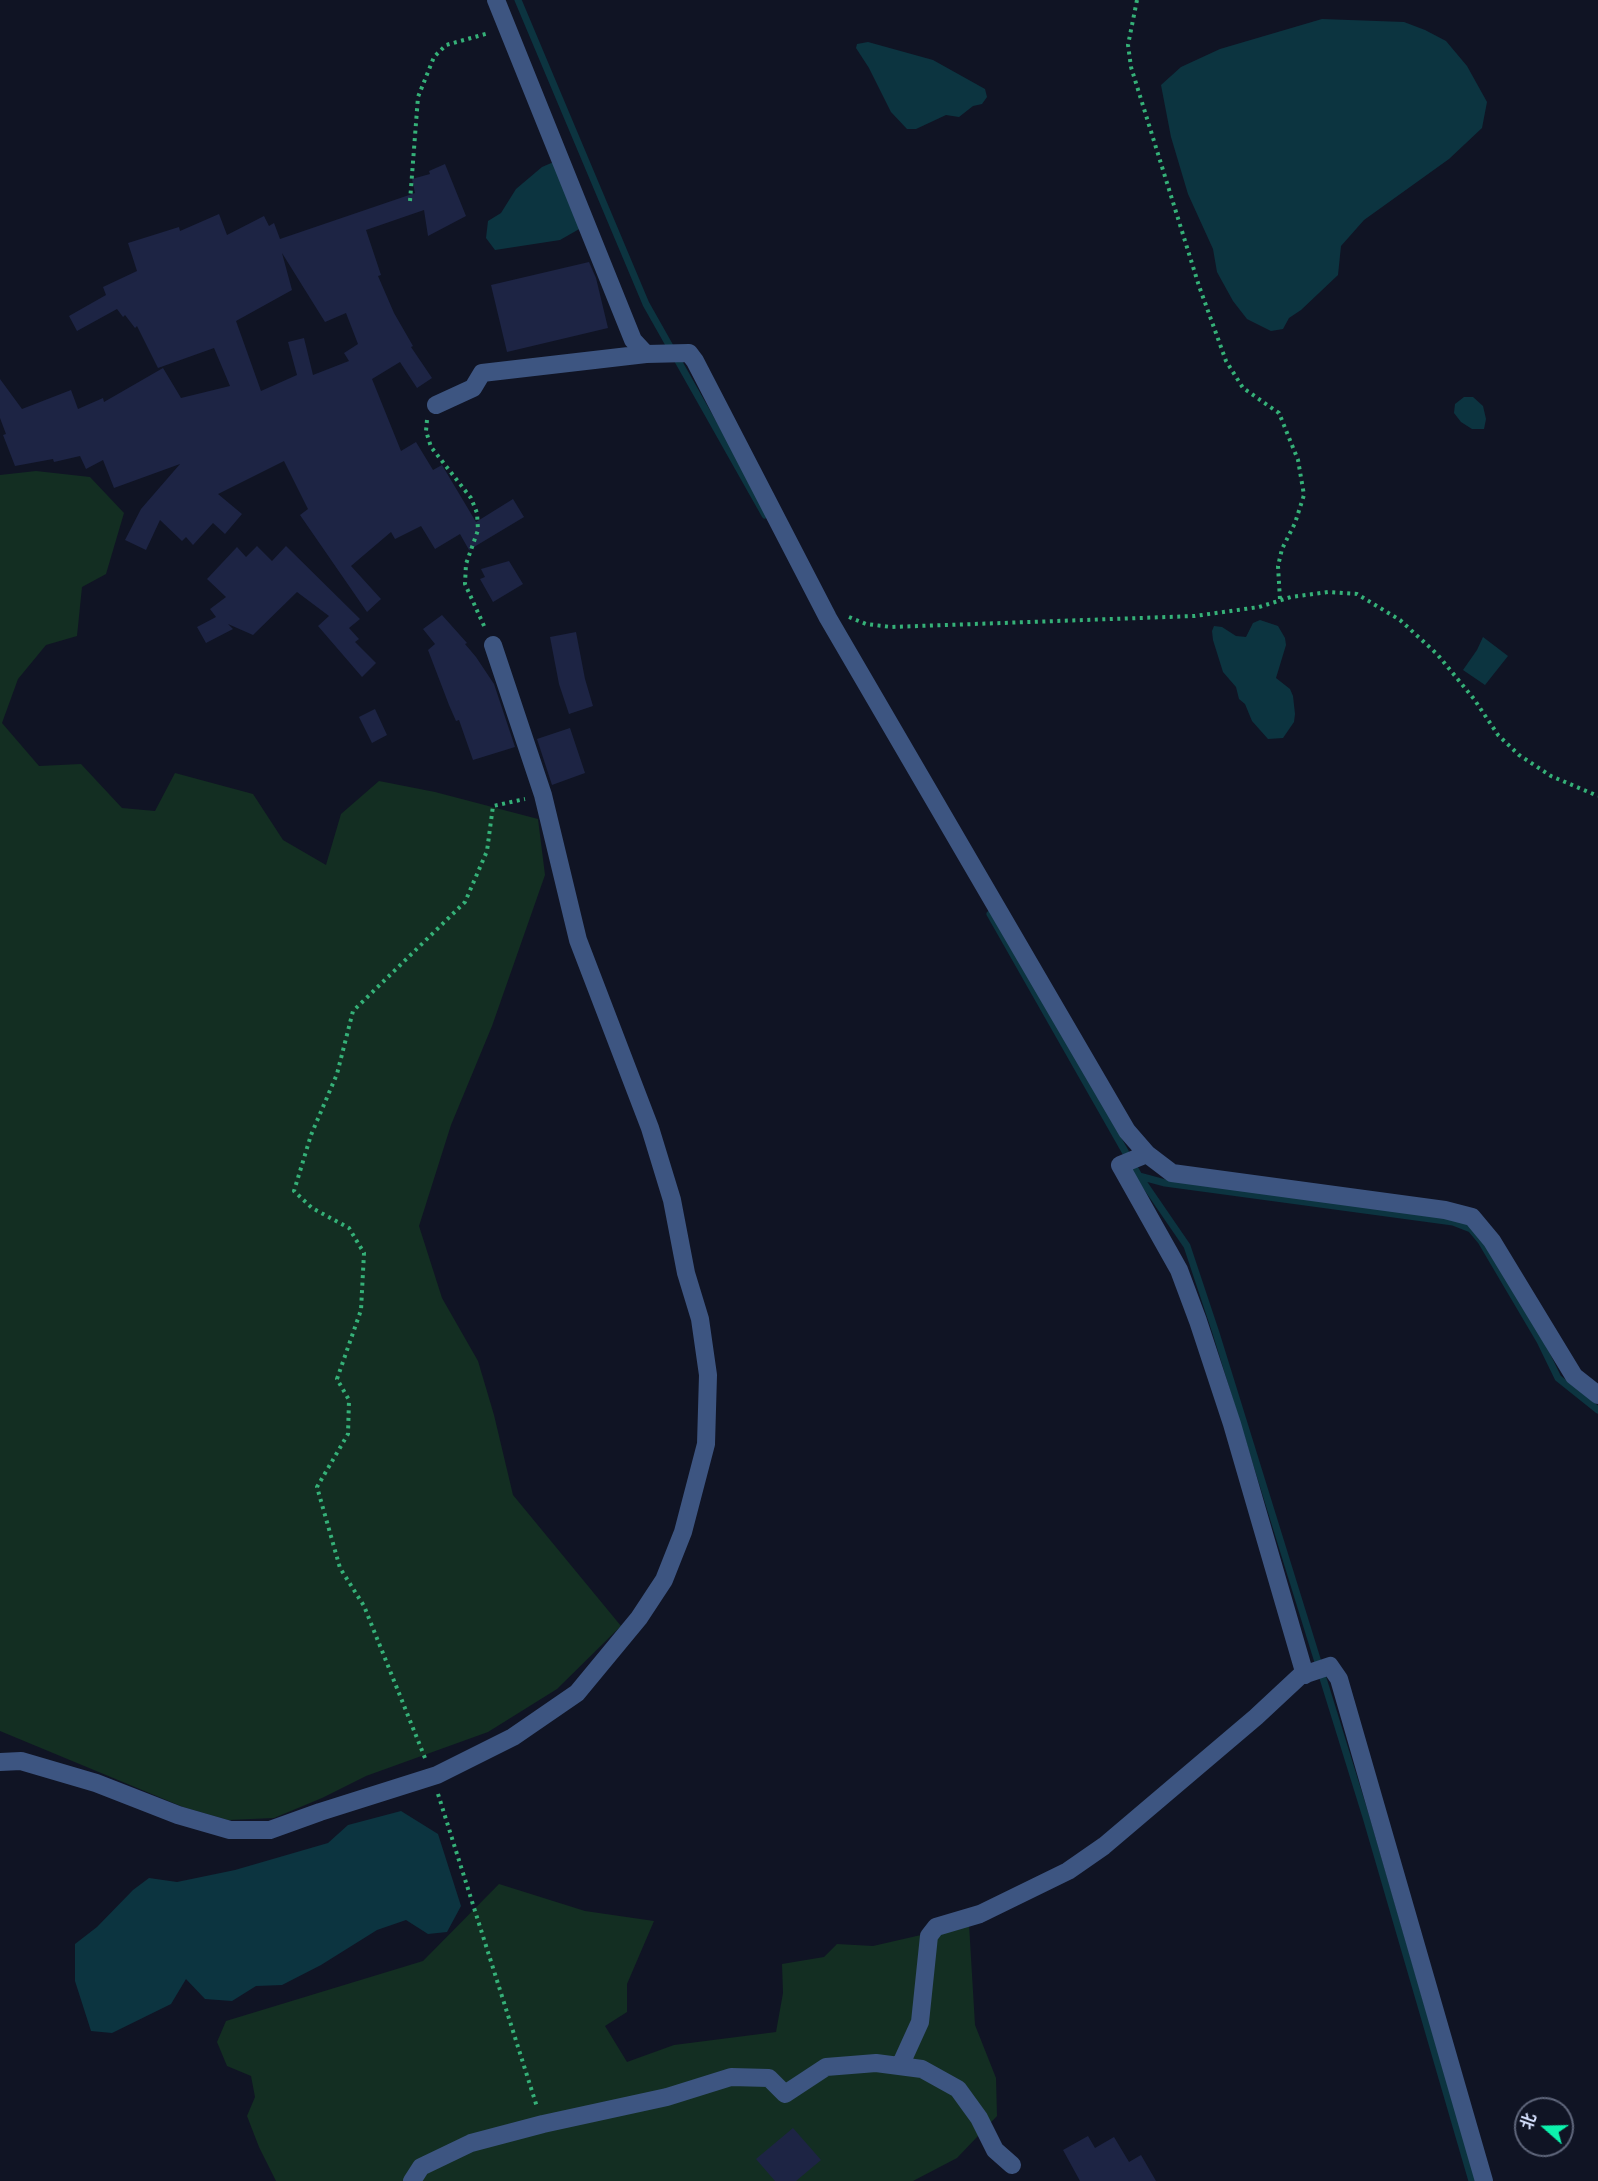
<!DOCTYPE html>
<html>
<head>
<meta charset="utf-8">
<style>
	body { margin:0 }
	#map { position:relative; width:1598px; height:2181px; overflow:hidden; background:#101424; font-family:"Public Sans","Noto Sans SC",sans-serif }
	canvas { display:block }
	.north { position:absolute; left:1514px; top:2097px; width:60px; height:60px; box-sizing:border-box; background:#101424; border:2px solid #5f667b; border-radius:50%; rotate:290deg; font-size:16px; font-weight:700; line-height:24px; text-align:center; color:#d5e0fd }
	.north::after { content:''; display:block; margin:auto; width:21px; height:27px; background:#0cf2ad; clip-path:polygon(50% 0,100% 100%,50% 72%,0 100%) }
</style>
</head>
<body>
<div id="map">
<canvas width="1598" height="2181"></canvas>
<div class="north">北</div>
</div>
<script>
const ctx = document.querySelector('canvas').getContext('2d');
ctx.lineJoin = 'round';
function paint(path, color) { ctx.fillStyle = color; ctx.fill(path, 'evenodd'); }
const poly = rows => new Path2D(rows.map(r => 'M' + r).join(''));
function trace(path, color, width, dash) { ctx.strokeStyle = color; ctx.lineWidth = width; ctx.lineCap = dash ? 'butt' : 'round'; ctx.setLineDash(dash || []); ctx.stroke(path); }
paint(poly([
	[36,471,90,477,124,513,106,574,82,587,77,636,46,645,18,679,2,723,39,766,81,764,122,808,155,811,175,773,253,794,283,840,326,865,341,814,379,781,435,792,538,819,545,875,492,1026,451,1125,419,1226,442,1298,478,1361,494,1415,513,1495,621,1626,557,1689,488,1732,366,1776,322,1798,274,1818,228,1820,183,1807,0,1731,0,475],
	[499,1884,585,1911,654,1921,627,1984,627,2012,605,2026,627,2062,674,2045,776,2032,783,1993,782,1964,824,1957,837,1944,873,1946,969,1924,975,2025,996,2078,997,2116,957,2158,913,2181,276,2181,259,2147,247,2116,255,2097,251,2076,227,2066,217,2042,226,2021,423,1961]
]), '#132e22');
paint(poly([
	[1322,19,1404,22,1425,30,1446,41,1467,66,1487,102,1482,128,1449,159,1364,220,1341,246,1338,275,1301,310,1289,318,1283,329,1271,331,1247,319,1233,301,1217,272,1213,249,1188,194,1171,137,1161,85,1181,67,1220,49],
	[868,42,933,60,985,89,987,97,982,104,973,106,959,117,946,115,916,129,907,129,891,112,869,68,856,48,857,44],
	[556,161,581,228,560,240,495,250,486,238,488,221,501,213,516,189,542,167],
	[1464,397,1473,397,1483,406,1486,419,1484,429,1472,429,1461,422,1454,413,1455,404],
	[1260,620,1278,626,1285,638,1286,645,1276,678,1290,689,1293,696,1295,714,1294,722,1283,738,1268,739,1252,721,1245,704,1239,699,1236,687,1223,672,1213,640,1212,631,1214,626,1222,627,1236,636,1246,637,1253,623],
	[1483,637,1508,656,1485,685,1463,670,1477,650],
	[401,1811,438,1834,461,1906,447,1932,428,1934,406,1920,377,1930,321,1965,282,1985,256,1986,232,2001,205,1999,186,1979,171,2004,112,2033,91,2031,75,1981,75,1944,97,1927,133,1890,149,1878,177,1882,235,1870,328,1843,348,1825]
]), '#0c3440');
trace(poly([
	[518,0,646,304,765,515],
	[990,914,1139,1176,1165,1183,1453,1222,1471,1229,1481,1241,1540,1341,1558,1378,1598,1410],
	[1139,1176,1187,1246,1216,1333,1366,1817,1472,2181]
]), '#0c3440', 7);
paint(poly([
	[445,164,466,216,428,236,424,210,366,230,381,275,378,276,394,313,413,346,411,347,432,378,417,388,400,362,372,379,401,451,416,442,433,470,442,465,476,522,513,499,524,517,469,550,460,534,435,549,421,526,395,539,391,532,351,566,381,599,367,612,300,515,308,509,284,461,218,494,242,514,225,534,213,523,193,545,186,537,182,541,160,520,146,550,125,540,141,509,180,464,114,488,103,460,86,469,80,456,54,462,53,459,15,466,3,435,6,434,0,418,0,379,22,409,71,390,78,409,103,398,104,402,163,368,181,398,230,386,214,348,158,368,137,326,135,328,125,315,123,317,117,309,77,331,69,316,106,295,103,287,137,271,128,243,179,227,180,231,219,214,227,235,264,216,269,226,274,223,280,239,415,193,412,179,430,174,429,171],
	[282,253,325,322,346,313,358,344,344,353,349,361,313,375,304,338,288,342,297,375,261,391,236,321,292,290],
	[589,262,596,278,608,328,507,352,491,285],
	[257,546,272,561,286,546,360,619,349,628,359,639,355,642,376,663,362,677,318,626,329,616,297,592,253,635,228,624,233,629,206,643,197,627,216,617,210,609,226,597,207,579,237,547,246,557],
	[509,561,523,584,493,602,480,579,485,577,481,569],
	[442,615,467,643,465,644,476,657,494,684,515,747,473,760,459,720,456,721,449,705,428,650,435,644,423,629],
	[576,632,585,679,593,706,569,714,559,684,550,637],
	[375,709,387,735,372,743,359,717],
	[570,728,585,773,552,785,537,739],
	[793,2128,821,2160,796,2181,775,2181,756,2159],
	[1088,2136,1095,2148,1114,2137,1129,2162,1141,2155,1156,2181,1080,2181,1063,2150]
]), '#1d2444');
trace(poly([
	[1137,0,1128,45,1131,67,1199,286,1226,361,1243,388,1279,413,1298,460,1304,495,1295,523,1282,549,1278,566,1280,600],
	[410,201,418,97,434,57,446,45,489,33],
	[427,420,426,431,431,447,471,498,477,513,478,530,466,564,465,584,485,628],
	[849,617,866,624,891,627,1195,616,1259,607,1291,597,1328,592,1357,594,1400,620,1437,654,1474,699,1498,735,1519,755,1551,776,1598,796],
	[425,1758,364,1606,340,1568,317,1487,348,1434,349,1400,337,1379,361,1310,364,1253,349,1228,312,1208,294,1191,311,1135,337,1074,353,1011,465,902,487,851,493,806,525,799],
	[438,1794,537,2107]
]), '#35b178', 4, [3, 4.5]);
trace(poly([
	[496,0,633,340,646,354,689,353,695,361,828,618,1127,1131,1147,1154,1172,1173,1445,1210,1472,1217,1492,1241,1574,1376,1598,1395],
	[436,405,473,388,482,373,646,354],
	[1147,1154,1120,1165,1179,1270,1198,1321,1232,1424,1305,1675],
	[0,1762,21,1761,96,1783,178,1815,230,1830,270,1830,320,1812,437,1775,513,1737,577,1693,639,1618,664,1580,683,1532,706,1444,708,1375,700,1319,686,1273,672,1200,650,1128,578,940,543,795,493,645],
	[900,2066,920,2022,929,1936,936,1927,980,1914,1068,1871,1104,1846,1256,1717,1300,1676,1330,1666,1339,1679,1484,2181],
	[412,2181,421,2167,471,2143,543,2124,667,2097,731,2077,769,2078,785,2094,826,2067,876,2063,922,2069,958,2089,979,2118,995,2150,1012,2165]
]), '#3d5581', 18);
</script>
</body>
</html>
